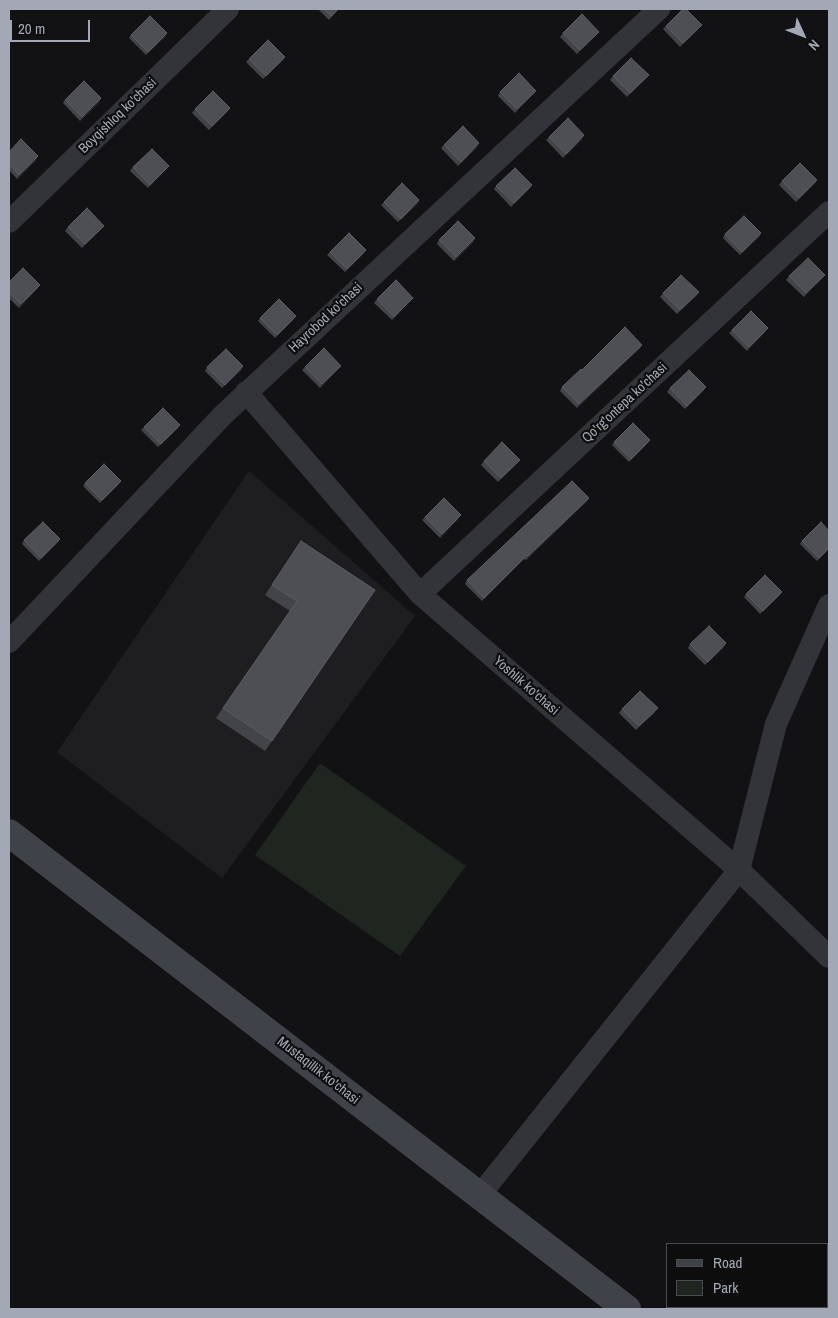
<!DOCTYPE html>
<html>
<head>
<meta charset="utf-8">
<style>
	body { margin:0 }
	#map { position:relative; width:838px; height:1318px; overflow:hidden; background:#121214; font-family:"Archivo Narrow",sans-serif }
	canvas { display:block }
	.frame { position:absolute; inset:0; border:10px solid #a2a8b5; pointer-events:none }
	.legend { position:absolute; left:666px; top:1243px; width:162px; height:65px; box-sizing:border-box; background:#0d0d0e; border:1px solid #494b51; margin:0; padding:6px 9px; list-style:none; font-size:15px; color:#a2a8b5 }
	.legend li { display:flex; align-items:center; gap:10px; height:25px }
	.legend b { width:25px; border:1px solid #494b51 }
	.north { position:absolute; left:778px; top:10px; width:50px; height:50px; -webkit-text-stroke:4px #0d0d0e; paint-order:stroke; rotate:133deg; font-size:14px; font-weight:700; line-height:20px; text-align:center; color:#a2a8b5 }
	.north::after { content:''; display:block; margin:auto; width:18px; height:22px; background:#a2a8b5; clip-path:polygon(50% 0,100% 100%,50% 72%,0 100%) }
	.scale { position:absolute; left:10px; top:20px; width:80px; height:22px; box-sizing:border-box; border:2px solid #a2a8b5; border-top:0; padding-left:6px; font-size:15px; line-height:18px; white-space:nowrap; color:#a2a8b5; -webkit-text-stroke:4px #0d0d0e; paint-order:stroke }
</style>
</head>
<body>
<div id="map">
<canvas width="838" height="1318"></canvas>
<div class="frame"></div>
<ul class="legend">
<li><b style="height:6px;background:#404249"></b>Road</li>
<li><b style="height:14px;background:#1e261f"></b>Park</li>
</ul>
<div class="north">N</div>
<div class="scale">20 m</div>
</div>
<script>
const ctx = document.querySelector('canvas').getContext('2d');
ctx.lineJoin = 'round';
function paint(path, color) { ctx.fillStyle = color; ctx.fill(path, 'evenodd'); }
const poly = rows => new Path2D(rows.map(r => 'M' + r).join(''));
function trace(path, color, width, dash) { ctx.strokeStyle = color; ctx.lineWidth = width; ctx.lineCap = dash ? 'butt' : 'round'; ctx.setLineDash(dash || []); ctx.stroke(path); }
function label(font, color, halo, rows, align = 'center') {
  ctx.font = font + ' "Archivo Narrow",sans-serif'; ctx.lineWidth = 4.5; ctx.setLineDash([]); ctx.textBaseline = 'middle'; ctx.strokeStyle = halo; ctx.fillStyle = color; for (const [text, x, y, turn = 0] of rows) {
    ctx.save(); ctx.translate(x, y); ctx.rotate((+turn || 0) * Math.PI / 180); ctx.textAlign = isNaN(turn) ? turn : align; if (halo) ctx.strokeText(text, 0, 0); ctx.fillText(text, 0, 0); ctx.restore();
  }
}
paint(poly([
	[249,471,415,616,222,878,57,752]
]), '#1e1e21');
paint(poly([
	[320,763,466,866,400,956,255,855]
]), '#1e261f');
trace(poly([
	[9,222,228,9],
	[246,392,420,594,739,870,829,957],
	[420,594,829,212],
	[9,642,223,415,659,9],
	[480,1195,739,870,776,724,829,605]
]), '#333439', 22);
trace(poly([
	[9,833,627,1309]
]), '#404249', 28);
paint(poly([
	[318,9,339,9,329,20],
	[666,26,699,28,680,47,663,29],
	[599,32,577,54,560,37,563,33],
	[131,35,165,37,146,55,129,38],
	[285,57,282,61,263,79,246,62,249,59],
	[613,76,646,78,627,97,610,80],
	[500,92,533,94,515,113,498,96],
	[101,98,99,102,80,121,63,103,65,100],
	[195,109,228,111,209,130,192,113],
	[584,135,582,139,563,158,546,140,549,137],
	[444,145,477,147,458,166,441,148],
	[9,152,38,156,36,160,17,179,9,170],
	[133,167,166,169,148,188,130,171],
	[817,180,815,183,796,202,779,185,782,181],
	[532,185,530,188,511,207,494,189,496,186],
	[419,200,417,204,398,222,381,205,384,202],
	[104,226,82,248,65,231,68,227],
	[761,233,759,237,740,255,723,238,725,234],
	[439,240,473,242,454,261,437,244],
	[366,250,363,254,345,272,327,255,330,252],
	[825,275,822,278,804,297,786,280,789,276],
	[9,282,40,285,37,289,19,308,9,298],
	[699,292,696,296,677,314,660,297,663,293],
	[377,299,410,301,392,320,374,303],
	[296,316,293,320,275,338,258,321,260,318],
	[768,328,765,332,747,351,729,333,732,330],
	[642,345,640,348,577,408,560,391,562,387,582,370],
	[243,366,241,370,222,388,205,371,207,367],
	[305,367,338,369,320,388,302,370],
	[706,387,703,391,685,409,667,392,670,388],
	[180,425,177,429,158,447,141,430,144,427],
	[614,442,647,444,629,462,612,445],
	[520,460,498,482,481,465,484,461],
	[121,481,118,485,100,503,83,486,85,483],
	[589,498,587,501,526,560,524,559,482,601,465,584,467,580],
	[425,517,458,519,440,538,422,520],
	[60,539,58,542,39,561,22,544,24,540],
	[301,541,375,590,265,751,216,718,290,611,265,595],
	[802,541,829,549,817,561,800,544],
	[782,592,779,596,760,614,744,597,746,594],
	[726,643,724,647,705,665,688,648,690,644],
	[622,709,655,712,636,730,619,713]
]), '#434449');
paint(poly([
	[702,25,680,47,683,43],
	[599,32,577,54,580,50],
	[167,33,165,37,146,55,148,52],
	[285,57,282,61,263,79],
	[649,75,627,97,630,93],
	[536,91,533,94,515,113,517,109],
	[101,98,99,102,80,121,82,117],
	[230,108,228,111,209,130,212,126],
	[584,135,582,139,563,158,566,154],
	[479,143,477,147,458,166,461,162],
	[38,156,36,160,17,179,19,175],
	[817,180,815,183,796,202,799,198],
	[532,185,530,188,511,207,514,203],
	[419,200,417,204,398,222,401,219],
	[104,226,82,248,85,244],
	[761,233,759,237,740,255,742,252],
	[475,238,473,242,454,261,456,257],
	[366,250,363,254,345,272,347,269],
	[825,275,822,278,804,297,806,293],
	[40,285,37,289,19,308,21,304],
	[699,292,696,296,677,314,680,310],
	[296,316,293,320,275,338,277,335],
	[768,328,765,332,747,351,749,347],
	[642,345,640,348,577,408,579,404],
	[243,366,241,370,222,388,225,385],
	[341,366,338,369,320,388,322,384],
	[706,387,703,391,685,409,687,406],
	[180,425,177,429,158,447],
	[650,440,647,444,629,462,631,459],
	[520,460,498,482,501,478],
	[121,481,118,485,100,503,102,500],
	[589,498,587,501,526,560,528,556],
	[461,515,458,519,440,538,442,534],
	[60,539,58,542,39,561,41,558],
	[527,555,524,559,482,601,484,598],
	[782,592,779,596,760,614],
	[726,643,724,647,705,665,708,662],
	[658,708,655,712,636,730,639,726]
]), '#2b2c2f');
const building = poly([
	[324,9,338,9,331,16,324,9],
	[683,9,686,9,702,25,683,43,666,26,683,9],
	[582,14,599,32,580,50,563,33,582,14],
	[150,16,167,33,148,52,131,35,150,16],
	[268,40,285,57,266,76,249,59,268,40],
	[631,58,649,75,630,93,613,76,631,58],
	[519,73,536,91,517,109,500,92,519,73],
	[84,81,101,98,82,117,65,100,84,81],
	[213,91,230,108,212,126,195,109,213,91],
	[568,118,584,135,566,154,549,137,568,118],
	[463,126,479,143,461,162,444,145,463,126],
	[21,139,38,156,19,175,9,164,9,152,21,139],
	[152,149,169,166,150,185,133,167,152,149],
	[800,163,817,180,799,198,782,181,800,163],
	[515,168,532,185,514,203,496,186,515,168],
	[402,183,419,200,401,219,384,202,402,183],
	[87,208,104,226,85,244,68,227,87,208],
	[744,216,761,233,742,252,725,234,744,216],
	[458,221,475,238,456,257,439,240,458,221],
	[349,233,366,250,347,269,330,252,349,233],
	[808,258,825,275,806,293,789,276,808,258],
	[23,268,40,285,21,304,9,292,9,282,23,268],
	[681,275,699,292,680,310,663,293,681,275],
	[396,280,413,298,394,317,377,299,396,280],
	[279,299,296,316,277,335,260,318,279,299],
	[751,311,768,328,749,347,732,330,751,311],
	[625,327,642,345,579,404,562,387,581,369,582,370,625,327],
	[324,348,341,366,322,384,305,367,324,348],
	[226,349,243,366,225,385,207,367,226,349],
	[689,370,706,387,687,406,670,388,689,370],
	[163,408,180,425,161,444,144,427,163,408],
	[633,423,650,440,631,459,614,442,633,423],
	[502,442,520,460,501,478,484,461,502,442],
	[104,464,121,481,102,500,85,483,104,464],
	[572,481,589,498,528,556,527,555,484,598,467,580,572,481],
	[444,498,461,515,442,534,425,517,444,498],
	[43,522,60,539,41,558,24,540,43,522],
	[821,522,829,531,829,548,819,558,802,541,821,522],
	[301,541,375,590,272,741,223,708,297,601,272,585,301,541],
	[765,575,782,592,763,611,746,594,765,575],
	[709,626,726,643,708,662,690,644,709,626],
	[640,691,658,708,639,726,622,709,640,691]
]);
paint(building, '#4d4f55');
trace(building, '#5b5d64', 1);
label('14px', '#a2a8b5', '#0d0d0e', [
	["Boyqishloq ko'chasi",118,116,-44],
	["Hayrobod ko'chasi",326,318,-43],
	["Qo'rg'ontepa ko'chasi",625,403,-43],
	["Yoshlik ko'chasi",526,686,41],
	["Mustaqillik ko'chasi",318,1071,38]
]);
</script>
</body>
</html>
